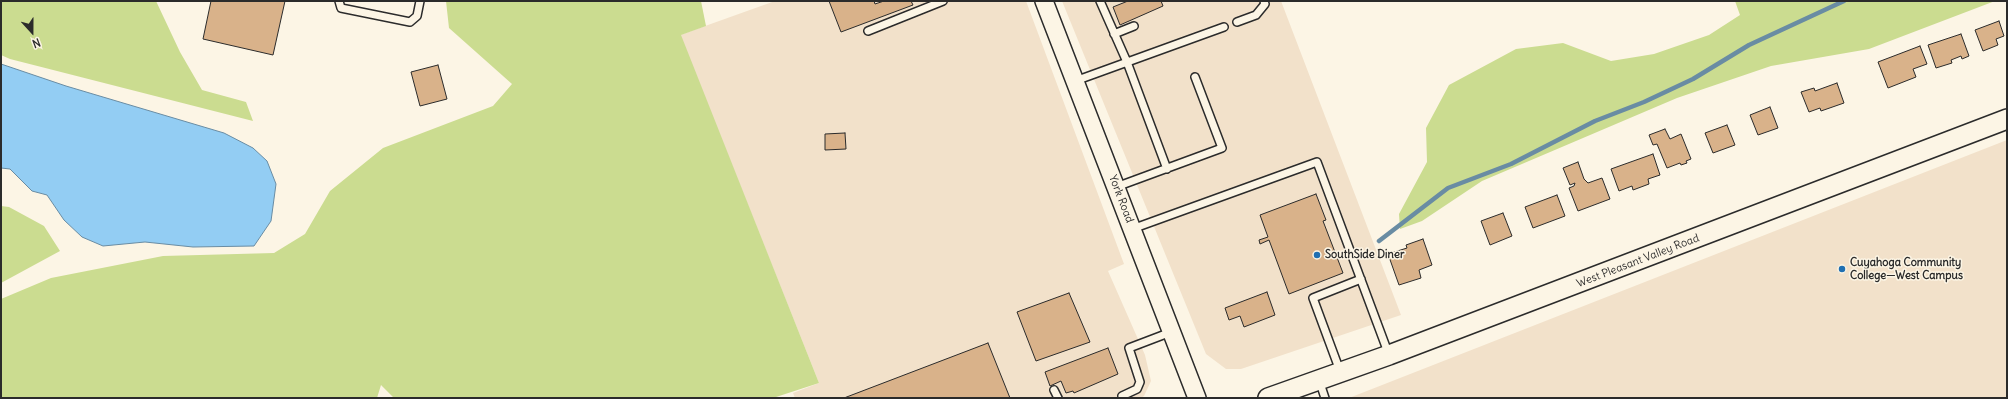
<!DOCTYPE html>
<html>
<head>
<meta charset="utf-8">
<style>
	body { margin:0 }
	#map { position:relative; width:2008px; height:399px; overflow:hidden; background:#fcf5e5; font-family:Delius,sans-serif }
	canvas { display:block }
	.frame { position:absolute; inset:0; border:2px solid #2b2b2b; pointer-events:none }
	.north { position:absolute; left:12px; top:12px; width:40px; height:40px; -webkit-text-stroke:3px #fcf5e5; paint-order:stroke; rotate:159deg; font-size:11px; font-weight:700; line-height:16px; text-align:center; color:#2b2b2b }
	.north::after { content:''; display:block; margin:auto; width:14px; height:18px; background:#2b2b2b; clip-path:polygon(50% 0,100% 100%,50% 72%,0 100%) }
</style>
</head>
<body>
<div id="map">
<canvas width="2008" height="399"></canvas>
<div class="frame"></div>
<div class="north">N</div>
</div>
<script>
const ctx = document.querySelector('canvas').getContext('2d');
ctx.lineJoin = 'round';
function paint(path, color) { ctx.fillStyle = color; ctx.fill(path, 'evenodd'); }
const poly = rows => new Path2D(rows.map(r => 'M' + r).join(''));
function trace(path, color, width, dash) { ctx.strokeStyle = color; ctx.lineWidth = width; ctx.lineCap = dash ? 'butt' : 'round'; ctx.setLineDash(dash || []); ctx.stroke(path); }
function label(font, color, halo, rows, align = 'center') {
  ctx.font = font + ' Delius,sans-serif'; ctx.lineWidth = 3; ctx.setLineDash([]); ctx.textBaseline = 'middle'; ctx.strokeStyle = halo; ctx.fillStyle = color; for (const [text, x, y, turn = 0] of rows) {
    ctx.save(); ctx.translate(x, y); ctx.rotate((+turn || 0) * Math.PI / 180); ctx.textAlign = isNaN(turn) ? turn : align; if (halo) ctx.strokeText(text, 0, 0); ctx.fillText(text, 0, 0); ctx.restore();
  }
}
paint(poly([
	[775,1,1026,1,1124,264,1108,271,1145,355,1151,381,1144,396,1141,398,795,398,793,393,819,383,680,35],
	[1062,1,1281,1,1401,315,1241,369,1226,369,1206,354],
	[2007,140,2007,398,1349,398]
]), '#f2e1ca');
paint(poly([
	[1,1,156,1,180,52,202,90,246,102,253,121,10,59,1,55],
	[446,1,701,1,706,26,681,35,819,383,773,398,394,398,381,385,377,398,1,398,1,299,51,278,163,256,274,253,305,234,330,191,383,148,493,106,512,84,449,28],
	[1735,1,1995,1,1869,49,1771,66,1677,98,1482,181,1422,221,1400,229,1399,214,1427,162,1426,128,1449,85,1516,49,1563,43,1611,61,1654,54,1709,35,1740,15],
	[1,206,9,207,44,226,60,251,1,283]
]), '#cbdc90');
const water = poly([
	[1,64,66,86,224,133,253,148,267,161,276,184,271,221,254,246,193,247,145,242,103,246,82,237,64,220,47,195,32,191,10,169,1,168,1,64]
]);
paint(water, '#93cdf3');
trace(water, '#698ca3', 1);
trace(poly([
	[1379,241,1448,188,1511,164,1595,121,1644,102,1693,79,1749,45,1844,1]
]), '#698ca3', 4.5);
const building = poly([
	[211,1,285,1,273,55,203,39,211,1],
	[829,1,874,1,875,4,884,1,911,1,913,5,841,32,829,1],
	[1128,1,1161,1,1163,6,1120,25,1113,7,1128,1],
	[1999,21,2004,36,1996,39,1998,45,1983,51,1975,30,1999,21],
	[1961,34,1969,56,1962,59,1961,56,1951,60,1952,63,1936,68,1928,45,1961,34],
	[1920,46,1927,64,1913,69,1916,77,1888,88,1878,62,1920,46],
	[438,65,447,99,420,106,411,72,438,65],
	[1837,83,1844,103,1821,111,1820,108,1809,112,1801,92,1814,88,1815,91,1837,83],
	[1770,107,1778,128,1758,135,1750,115,1770,107],
	[1727,125,1735,145,1713,153,1705,133,1727,125],
	[1665,129,1670,139,1681,134,1691,159,1686,161,1687,163,1681,165,1680,163,1667,168,1657,144,1653,145,1649,135,1665,129],
	[845,133,846,149,825,150,825,134,845,133],
	[1653,154,1660,175,1648,179,1649,184,1633,190,1632,186,1619,191,1611,169,1653,154],
	[1578,162,1584,179,1588,183,1602,178,1610,199,1578,211,1569,188,1574,186,1575,183,1570,185,1563,168,1578,162],
	[1316,194,1326,220,1323,221,1343,273,1289,294,1269,240,1260,244,1259,240,1268,237,1260,215,1316,194],
	[1557,195,1565,216,1533,228,1525,207,1557,195],
	[1503,213,1512,236,1490,245,1481,221,1503,213],
	[1423,239,1432,265,1419,270,1421,278,1399,285,1388,254,1407,248,1406,245,1423,239],
	[1267,292,1275,315,1244,327,1240,316,1229,320,1225,308,1267,292],
	[1069,293,1090,342,1036,361,1017,312,1069,293],
	[988,343,1010,398,844,398,988,343],
	[1108,348,1118,374,1074,393,1073,391,1066,393,1061,381,1050,386,1045,372,1108,348]
]);
paint(building, '#d9b28a');
trace(building, '#2b2b2b', 1);
const service = poly([
	[339,1,341,8,410,22,417,16,420,1],
	[1100,1,1127,62,1167,169],
	[1237,22,1256,15,1265,4,1264,1],
	[868,31,943,1],
	[1114,34,1134,26],
	[1075,81,1224,27],
	[1116,187,1222,148,1195,77],
	[1132,229,1317,162,1389,355],
	[1340,371,1313,298,1361,279],
	[1319,380,1325,398],
	[1054,390,1058,398],
	[1122,396,1137,389,1140,382,1129,348,1171,332]
]);
const tertiary = poly([
	[1044,1,1197,398]
]);
const secondary = poly([
	[1268,398,1389,355,2007,119]
]);
trace(service, '#2b2b2b', 10);
trace(tertiary, '#2b2b2b', 20);
trace(secondary, '#2b2b2b', 22);
trace(service, '#fcf5e5', 7);
trace(tertiary, '#fcf5e5', 17);
trace(secondary, '#fcf5e5', 19);
for (const [x, y, r, color] of [
	[1317,255,4,"#1f6fb2"],
	[1842,269,4,"#1f6fb2"]
]) { const dot = new Path2D(); dot.arc(x, y, r, 0, 2 * Math.PI); ctx.fillStyle = color; ctx.fill(dot); trace(dot, '#fcf5e5', 1.5); }
label('11px', '#2b2b2b', '#fcf5e5', [
	["York Road",1121,199,69],
	["West Pleasant Valley Road",1638,261,-21]
]);
label('bold 11px', '#2b2b2b', '#fcf5e5', [
	["SouthSide Diner",1325,255],
	["Cuyahoga Community",1850,263],
	["College—West Campus",1850,276]
], 'left');
</script>
</body>
</html>
